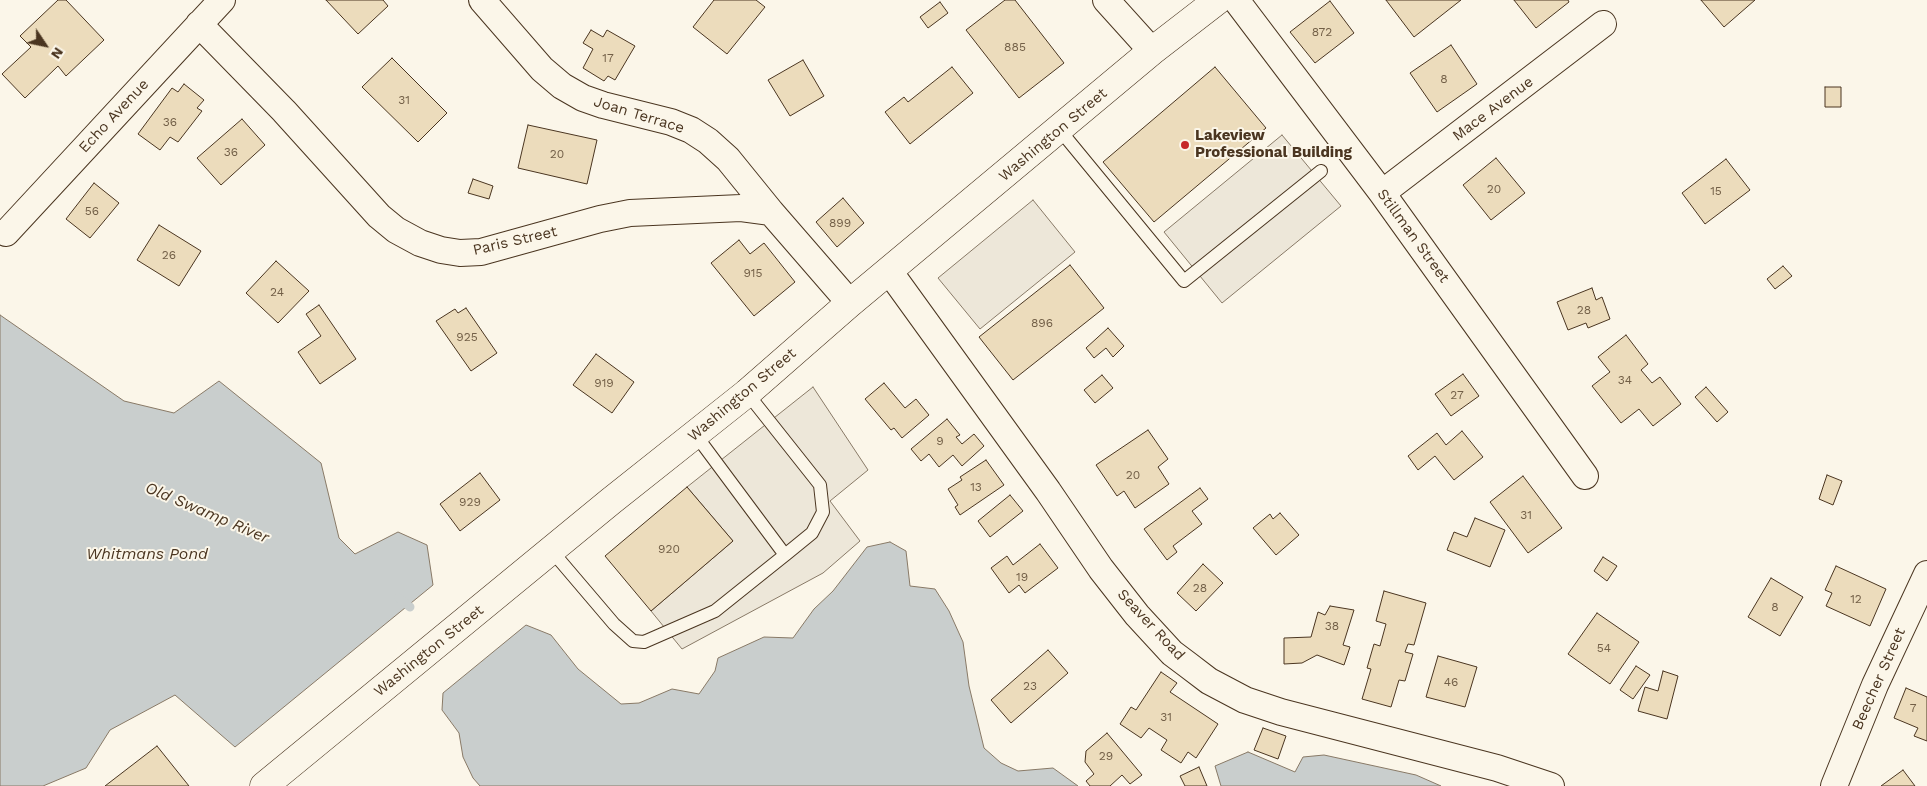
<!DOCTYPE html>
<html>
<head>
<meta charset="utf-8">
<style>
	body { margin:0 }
	#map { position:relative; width:1927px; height:786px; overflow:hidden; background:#fbf6e9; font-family:"Work Sans",sans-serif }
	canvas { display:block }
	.north { position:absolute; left:20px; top:20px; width:50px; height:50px; -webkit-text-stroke:4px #fbf6e9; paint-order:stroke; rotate:124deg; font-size:14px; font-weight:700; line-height:20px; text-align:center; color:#4a3520 }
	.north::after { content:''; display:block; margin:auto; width:18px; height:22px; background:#4a3520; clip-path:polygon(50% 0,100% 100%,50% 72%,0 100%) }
</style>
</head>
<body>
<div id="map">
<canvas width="1927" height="786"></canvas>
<div class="north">N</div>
</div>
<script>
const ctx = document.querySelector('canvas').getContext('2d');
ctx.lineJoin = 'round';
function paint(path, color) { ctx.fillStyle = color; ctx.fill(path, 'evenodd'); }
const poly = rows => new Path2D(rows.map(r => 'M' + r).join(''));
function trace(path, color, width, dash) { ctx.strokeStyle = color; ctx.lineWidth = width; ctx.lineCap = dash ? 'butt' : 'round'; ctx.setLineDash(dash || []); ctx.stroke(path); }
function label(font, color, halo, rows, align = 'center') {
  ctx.font = font + ' "Work Sans",sans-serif'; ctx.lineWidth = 4; ctx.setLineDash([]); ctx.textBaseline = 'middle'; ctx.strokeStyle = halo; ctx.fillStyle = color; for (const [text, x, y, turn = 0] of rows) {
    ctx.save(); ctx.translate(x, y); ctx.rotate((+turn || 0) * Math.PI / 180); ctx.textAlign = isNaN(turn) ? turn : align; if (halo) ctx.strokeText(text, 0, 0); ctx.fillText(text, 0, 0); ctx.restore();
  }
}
const parking = poly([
	[1282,135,1341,206,1222,303,1164,232,1282,135],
	[1033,200,1075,252,980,329,938,278,1033,200],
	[813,387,868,470,830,501,860,541,823,573,682,649,651,611,733,541,687,487,813,387]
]);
paint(parking, '#ede7d9');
trace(parking, '#887966', 1);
const water = poly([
	[0,315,124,401,174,413,219,381,321,463,339,538,355,554,398,532,427,545,433,585,235,747,175,695,110,730,86,768,43,786,0,786,0,315],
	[890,542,906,551,910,586,935,589,949,611,963,642,969,686,984,748,1001,763,1018,771,1053,768,1078,786,480,786,473,778,463,757,459,733,442,710,443,693,526,625,551,635,578,669,621,704,639,703,672,689,699,694,715,671,718,658,764,637,793,638,814,609,833,591,867,547,890,542],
	[1248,752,1295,772,1303,757,1324,755,1416,775,1441,786,1221,786,1215,766,1248,752]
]);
paint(water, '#c9cecd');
trace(water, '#887966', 1);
trace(poly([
	[399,598,410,607]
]), '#c9cecd', 9);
const building = poly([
	[58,0,66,0,104,40,66,76,58,66,25,98,2,74,31,47,20,36,58,0],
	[326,0,383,0,388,6,358,34,326,0],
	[714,0,756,0,765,7,727,54,693,27,714,0],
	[1005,0,1015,0,1064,63,1019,98,966,30,1005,0],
	[1386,0,1461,0,1414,37,1386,0],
	[1514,0,1568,0,1569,2,1536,28,1514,0],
	[1701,0,1755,0,1724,27,1701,0],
	[1330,1,1354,33,1315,63,1290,32,1330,1],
	[940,2,948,13,928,28,920,17,940,2],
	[591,30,603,37,607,30,635,46,615,80,608,76,604,81,583,68,593,49,583,43,591,30],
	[1451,45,1477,84,1437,112,1410,73,1451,45],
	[392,58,447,113,418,142,362,87,392,58],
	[803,60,824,96,790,116,768,80,803,60],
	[952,67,973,93,910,144,885,112,904,97,908,102,952,67],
	[1215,67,1266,128,1154,222,1103,162,1215,67],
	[184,84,204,100,197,108,202,111,178,142,170,137,160,150,138,134,172,88,178,92,184,84],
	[1825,87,1841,87,1841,107,1825,107,1825,87],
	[242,119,265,145,221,185,197,158,242,119],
	[528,125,597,140,587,184,518,168,528,125],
	[1496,158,1525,193,1491,220,1463,185,1496,158],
	[1726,159,1750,190,1705,224,1682,193,1726,159],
	[473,179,493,186,489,199,468,193,473,179],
	[94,183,119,203,90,238,66,219,94,183],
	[843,198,864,223,837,247,816,222,843,198],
	[159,225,201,251,179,286,137,260,159,225],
	[739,240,750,254,764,243,795,282,754,316,711,263,739,240],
	[276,261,309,291,278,323,246,293,276,261],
	[1070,265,1104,308,1013,380,979,337,1070,265],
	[1783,266,1792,276,1775,289,1767,279,1783,266],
	[1592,288,1596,300,1602,297,1610,319,1588,328,1586,323,1568,330,1557,302,1592,288],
	[319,305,356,359,320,384,298,352,321,336,306,314,319,305],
	[466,308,497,353,471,371,436,321,455,309,458,313,466,308],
	[1108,328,1124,346,1113,357,1106,348,1094,358,1086,348,1108,328],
	[1626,335,1648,364,1641,370,1652,383,1660,377,1681,404,1653,426,1639,409,1621,423,1592,386,1610,372,1598,357,1626,335],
	[596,354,634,382,612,413,573,385,596,354],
	[1463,374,1479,396,1451,416,1435,394,1463,374],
	[1102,375,1113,388,1095,403,1084,390,1102,375],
	[884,383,905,408,916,399,929,415,902,438,894,428,891,430,865,399,884,383],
	[1706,387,1728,412,1717,422,1695,397,1706,387],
	[947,419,960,435,956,437,962,444,974,434,984,446,962,466,953,455,939,467,929,454,921,461,911,449,947,419],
	[1148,430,1168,459,1158,467,1169,484,1135,508,1124,491,1117,496,1096,465,1148,430],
	[1462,431,1483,457,1454,480,1435,456,1418,470,1408,456,1437,433,1446,445,1462,431],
	[986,460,1004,485,960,515,955,507,958,505,948,489,962,480,960,477,986,460],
	[480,473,500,500,460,531,440,504,480,473],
	[1827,475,1842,481,1833,505,1819,499,1827,475],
	[1523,476,1562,528,1528,553,1490,502,1523,476],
	[687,487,733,541,651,611,605,556,687,487],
	[1200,488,1208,499,1192,511,1202,524,1173,546,1177,552,1167,560,1144,529,1200,488],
	[1010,495,1023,511,990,537,978,521,1010,495],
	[1280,513,1299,535,1276,555,1253,528,1270,514,1273,519,1280,513],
	[1475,518,1505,530,1490,567,1447,550,1454,532,1467,537,1475,518],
	[1040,544,1058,568,1025,593,1019,585,1009,593,991,568,1007,556,1013,565,1040,544],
	[1603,557,1617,566,1607,581,1594,571,1603,557],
	[1203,564,1223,583,1196,611,1177,593,1203,564],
	[1836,566,1886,589,1870,626,1826,606,1832,593,1825,590,1836,566],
	[1771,578,1803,597,1780,636,1748,617,1771,578],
	[1384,591,1426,603,1414,645,1408,644,1405,652,1413,654,1405,681,1399,680,1391,707,1362,699,1371,669,1367,668,1374,644,1380,646,1386,624,1376,621,1384,591],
	[1330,606,1354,610,1343,645,1350,647,1344,665,1317,655,1302,663,1284,664,1284,638,1311,637,1318,612,1325,615,1330,606],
	[1597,613,1639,642,1610,684,1568,654,1597,613],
	[1048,650,1068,673,1011,723,991,700,1048,650],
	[1438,656,1477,667,1465,707,1426,697,1438,656],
	[1636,666,1650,675,1633,699,1620,690,1636,666],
	[1663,671,1678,676,1667,719,1638,711,1645,687,1658,691,1663,671],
	[1161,672,1177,683,1170,692,1218,724,1196,758,1188,752,1181,763,1161,750,1167,740,1149,728,1141,738,1120,724,1131,707,1136,710,1161,672],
	[1906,688,1927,697,1927,741,1914,736,1918,728,1894,718,1906,688],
	[1263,728,1286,736,1278,759,1254,750,1263,728],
	[1107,733,1142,775,1130,784,1122,775,1110,786,1090,786,1086,781,1094,774,1085,762,1086,751,1107,733],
	[157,746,189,786,105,786,157,746],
	[1199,767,1207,786,1185,786,1180,776,1199,767],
	[1903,770,1915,786,1881,786,1903,770]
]);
paint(building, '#ecdcbc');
trace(building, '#4a3520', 1);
const service = poly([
	[1059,129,1184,281,1321,171],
	[695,434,785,555,812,533,823,512,820,485,747,393],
	[551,550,614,624,633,641,644,642,715,611,785,555]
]);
const minor = poly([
	[482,0,542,69,562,86,583,98,603,105,671,122,691,130,708,141,728,159,771,212,850,303],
	[1106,0,1152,51],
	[1236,0,1382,193,1585,476],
	[199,24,284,111,379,216,396,230,420,243,441,250,460,253,481,252,600,219,630,213,741,208,771,212],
	[1382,193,1603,24],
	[6,233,222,0],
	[889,271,1048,491,1101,569,1137,615,1172,653,1188,665,1209,681,1245,700,1281,712,1497,768,1551,786],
	[1834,786,1875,685,1927,574]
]);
const primary = poly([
	[264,786,611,501,747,393,850,303,1152,51,1218,0]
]);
trace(service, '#4a3520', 14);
trace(minor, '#4a3520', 28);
trace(primary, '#4a3520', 29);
trace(service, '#fbf6e9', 12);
trace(minor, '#fbf6e9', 26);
trace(primary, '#fbf6e9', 28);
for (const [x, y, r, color] of [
	[1185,145,5,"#c62828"]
]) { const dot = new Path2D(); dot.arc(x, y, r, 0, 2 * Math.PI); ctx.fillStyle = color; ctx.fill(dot); trace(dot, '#fbf6e9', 2); }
label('12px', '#725f47', null, [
	["872",1322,32],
	["885",1015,47],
	["17",608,58],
	["8",1444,79],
	["31",404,100],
	["36",170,122],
	["36",231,152],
	["20",557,154],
	["20",1494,189],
	["15",1716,191],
	["56",92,211],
	["899",840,223],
	["26",169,255],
	["915",753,273],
	["24",277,292],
	["28",1584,310],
	["896",1042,323],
	["925",467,337],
	["34",1625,380],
	["919",604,383],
	["27",1457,395],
	["9",940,441],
	["20",1133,475],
	["13",976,487],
	["929",470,502],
	["31",1526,515],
	["920",669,549],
	["19",1022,577],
	["28",1200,588],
	["12",1856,599],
	["8",1775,607],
	["38",1332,626],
	["54",1604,648],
	["46",1451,682],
	["23",1030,686],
	["7",1913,708],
	["31",1166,717],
	["29",1106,756]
]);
label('15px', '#4a3520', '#fbf6e9', [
	["Mace Avenue",1493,109,-37],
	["Joan Terrace",639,115,17],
	["Echo Avenue",114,116,-47],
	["Washington Street",1053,135,-40],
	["Stillman Street",1413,236,54],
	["Paris Street",515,241,-13],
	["Washington Street",742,395,-40],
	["Seaver Road",1151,625,47],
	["Washington Street",429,651,-39],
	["Beecher Street",1879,679,-66]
]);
label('bold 15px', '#4a3520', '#fbf6e9', [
	["Lakeview",1195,136],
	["Professional Building",1195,153]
], 'left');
label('italic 16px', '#4a3520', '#fbf6e9', [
	["Old Swamp River",207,513,23],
	["Whitmans Pond",147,554]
]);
</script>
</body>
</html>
